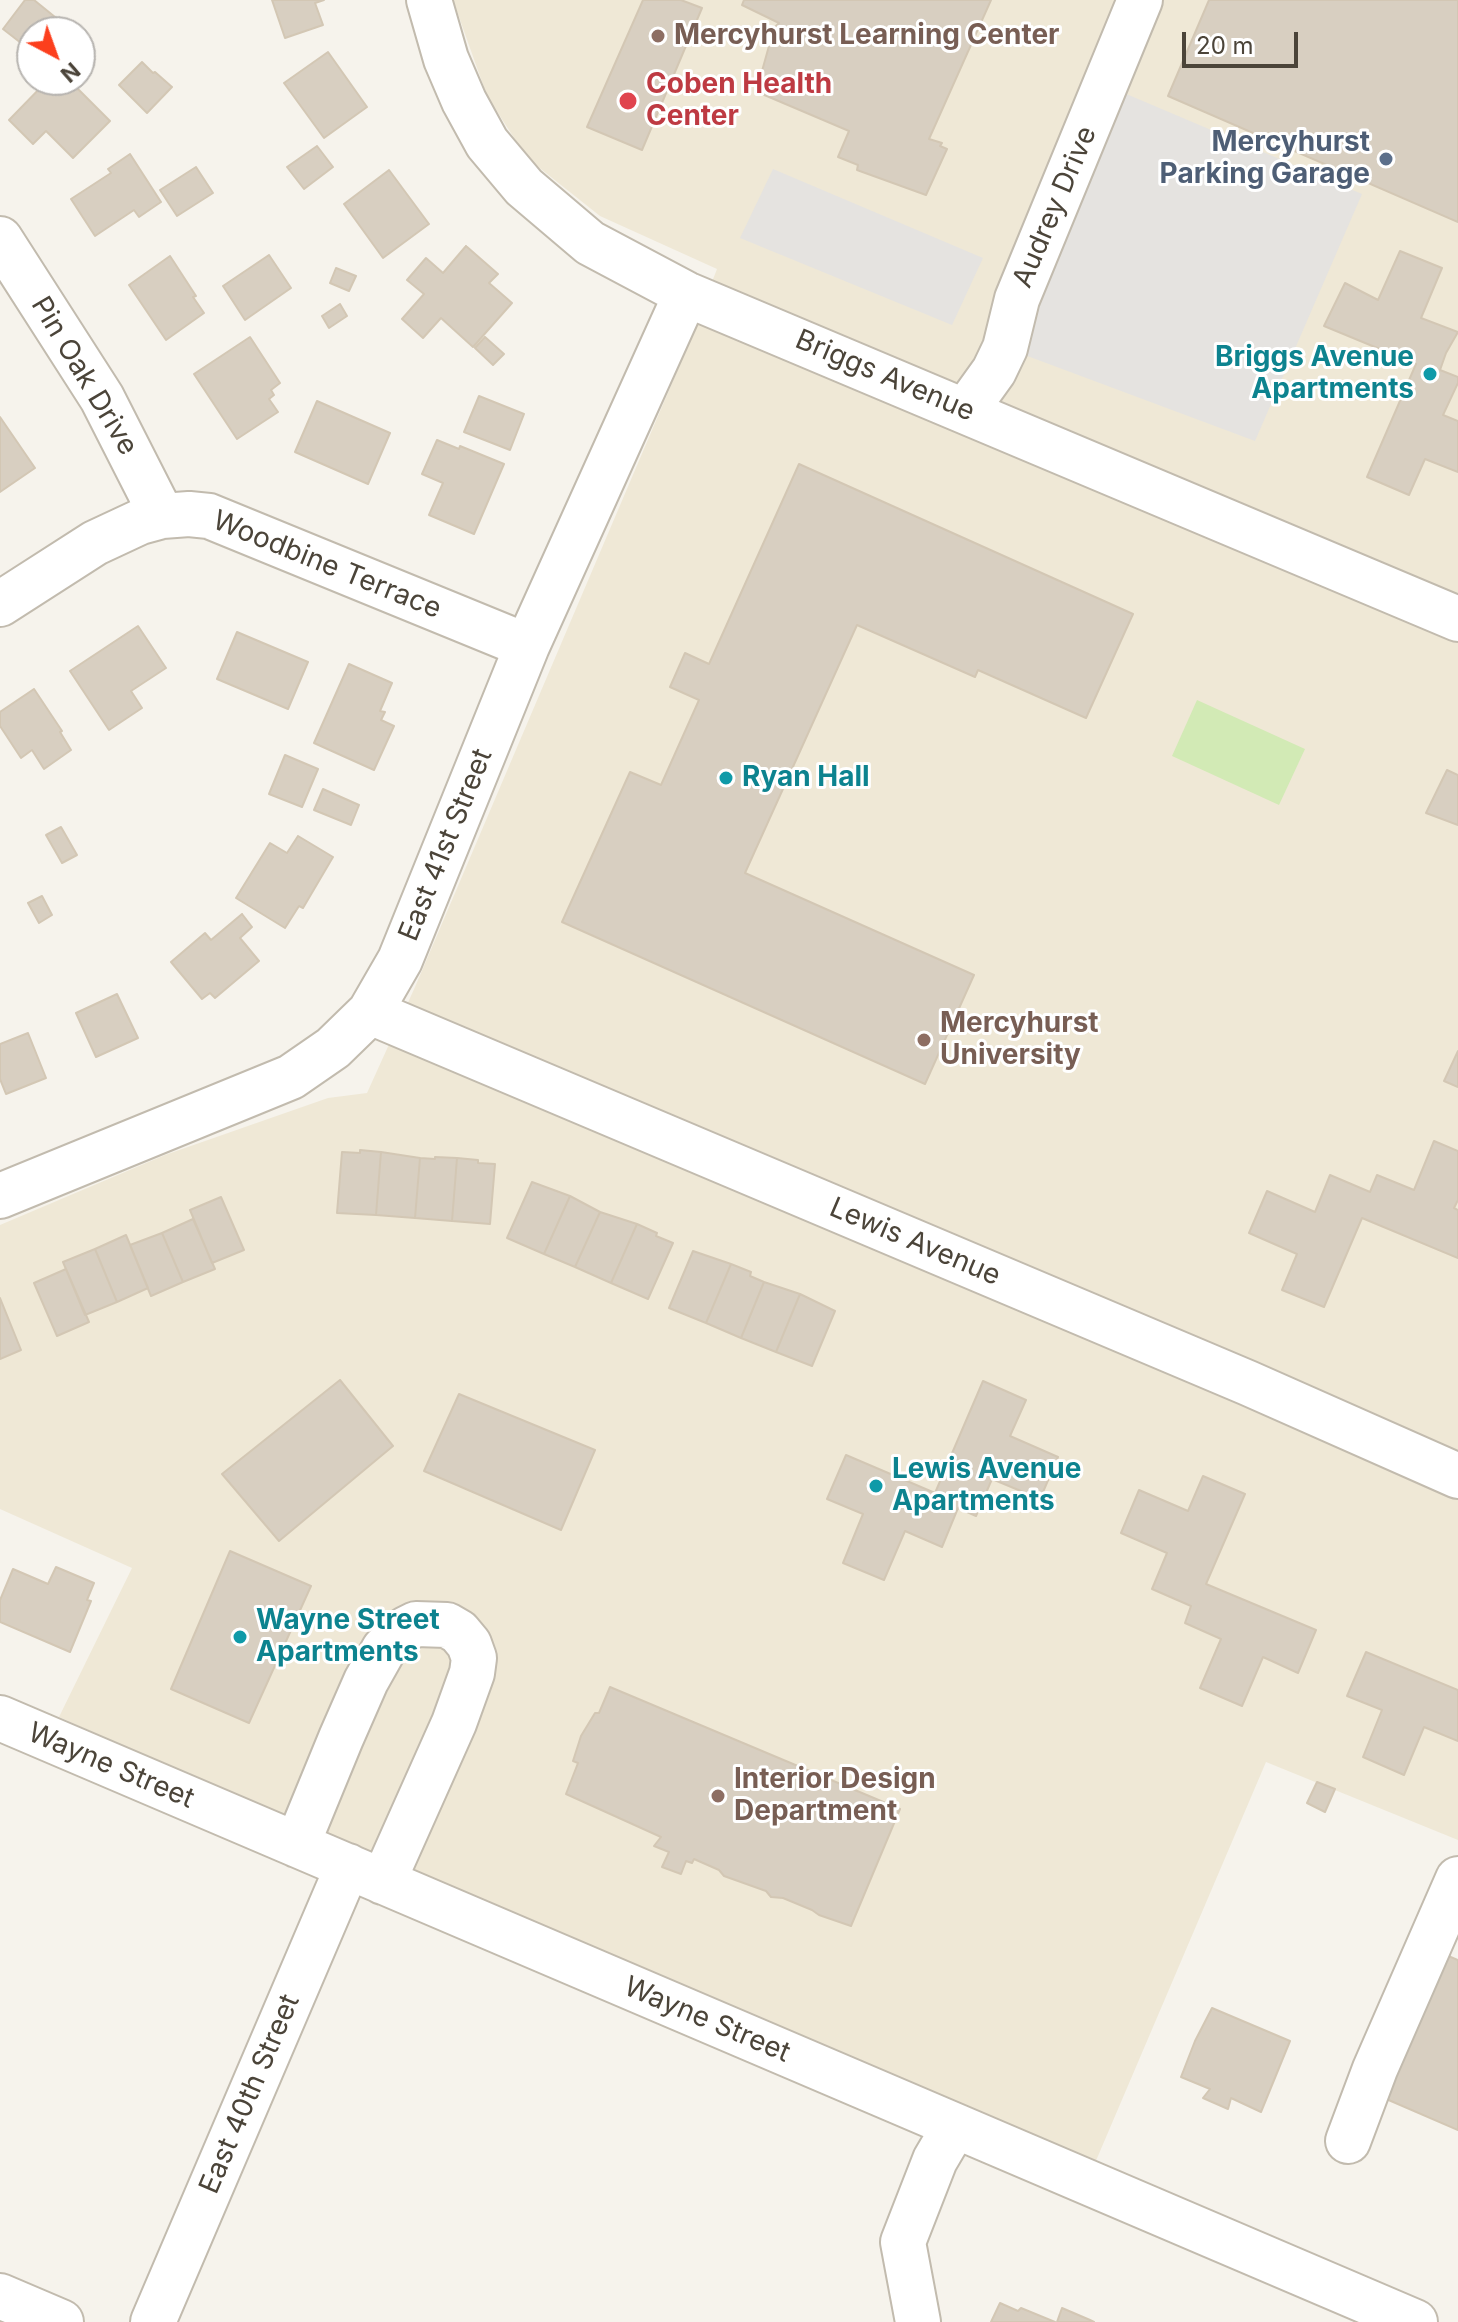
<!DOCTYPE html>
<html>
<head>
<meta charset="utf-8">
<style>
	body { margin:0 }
	#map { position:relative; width:1458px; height:2322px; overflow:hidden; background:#f6f3ec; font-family:Inter,sans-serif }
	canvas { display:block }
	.north { position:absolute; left:16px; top:16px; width:80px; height:80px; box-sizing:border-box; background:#fff; border:2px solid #b7b4b0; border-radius:50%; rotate:139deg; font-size:22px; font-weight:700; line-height:32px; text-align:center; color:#4b4439 }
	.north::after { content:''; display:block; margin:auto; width:28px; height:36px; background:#fc3f1d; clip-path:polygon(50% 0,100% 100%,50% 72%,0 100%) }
	.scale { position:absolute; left:1182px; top:32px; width:116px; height:36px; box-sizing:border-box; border:4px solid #4b4439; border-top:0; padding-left:10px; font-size:24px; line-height:28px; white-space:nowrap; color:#4b4439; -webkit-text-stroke:6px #fff; paint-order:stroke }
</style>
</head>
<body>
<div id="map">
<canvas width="1458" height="2322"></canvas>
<div class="north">N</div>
<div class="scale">20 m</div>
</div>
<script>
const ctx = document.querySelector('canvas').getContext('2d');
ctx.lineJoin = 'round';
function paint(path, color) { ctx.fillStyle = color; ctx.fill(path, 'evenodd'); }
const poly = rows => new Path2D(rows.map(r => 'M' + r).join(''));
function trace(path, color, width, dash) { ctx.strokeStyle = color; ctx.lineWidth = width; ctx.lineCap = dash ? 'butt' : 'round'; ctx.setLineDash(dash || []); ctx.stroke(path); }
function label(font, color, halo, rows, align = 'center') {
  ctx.font = font + ' Inter,sans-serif'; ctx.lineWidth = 6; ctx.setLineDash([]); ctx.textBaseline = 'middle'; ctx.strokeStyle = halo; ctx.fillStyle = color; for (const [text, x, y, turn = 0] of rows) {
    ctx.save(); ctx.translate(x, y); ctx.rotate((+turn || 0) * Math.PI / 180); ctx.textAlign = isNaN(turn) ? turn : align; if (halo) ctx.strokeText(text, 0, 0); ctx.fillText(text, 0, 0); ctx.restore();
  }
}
paint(poly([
	[453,0,1458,0,1458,1840,1266,1762,1095,2163,212,1786,59,1717,132,1568,0,1509,0,1225,165,1155,328,1098,367,1093,415,987,681,362,717,269,600,216,527,158,487,96]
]), '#efe8d6');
paint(poly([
	[1197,700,1305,749,1279,805,1172,756]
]), '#d2eab5');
paint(poly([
	[1124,93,1362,194,1255,441,1014,351],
	[773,169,983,258,952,325,740,238]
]), '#e5e3e0');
const building = poly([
	[25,0,34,0,55,17,44,32,32,32,30,50,3,29,25,0],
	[272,0,324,0,315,3,323,25,285,38,272,0],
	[643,0,681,0,702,8,642,150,587,127,643,0],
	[744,0,991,0,929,139,942,143,940,146,947,149,926,195,857,170,858,165,838,157,849,131,762,94,757,89,774,28,779,23,742,5,744,0],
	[1209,0,1458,0,1458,222,1168,96,1209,0],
	[328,52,367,107,324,138,284,83,328,52],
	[142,62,153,73,155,72,172,87,147,113,119,85,142,62],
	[48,80,69,80,110,121,73,158,46,131,33,144,9,120,48,80],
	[317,146,333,167,304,189,287,167,317,146],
	[130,154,161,202,139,217,134,210,95,236,71,199,111,173,108,169,130,154],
	[196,167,213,193,177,216,160,190,196,167],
	[389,170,429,224,383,258,344,204,389,170],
	[466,246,498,274,489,283,512,303,473,347,441,318,423,338,402,319,424,294,407,280,426,258,443,273,466,246],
	[1400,251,1442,268,1421,318,1458,332,1446,353,1440,370,1458,377,1458,383,1443,415,1458,421,1458,472,1425,459,1409,495,1367,477,1416,364,1324,326,1345,283,1378,300,1400,251],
	[269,255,291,288,245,320,223,286,269,255],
	[170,256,196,296,193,297,204,313,166,340,129,285,170,256],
	[336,268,356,276,349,291,330,283,336,268],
	[340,304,347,316,329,328,322,316,340,304],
	[250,337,280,383,271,390,274,395,269,399,278,412,237,439,194,374,250,337],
	[485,337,504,354,493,365,475,348,485,337],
	[479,396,524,414,510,450,464,432,479,396],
	[317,401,390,433,368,484,295,452,317,401],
	[0,417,35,468,0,492,0,417],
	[437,440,459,449,460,446,504,464,474,534,429,515,443,483,422,474,437,440],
	[799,464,1133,614,1086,718,978,670,975,677,857,625,745,873,974,975,925,1084,562,922,630,772,661,785,699,700,670,687,685,653,709,664,799,464],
	[138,626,166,668,131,691,142,708,109,730,70,671,138,626],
	[237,632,308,662,288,709,217,679,237,632],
	[349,664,392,683,380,711,385,712,381,720,394,726,374,770,314,743,349,664],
	[34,689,62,731,60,732,71,750,44,769,32,750,21,758,0,726,0,712,34,689],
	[285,755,318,769,302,807,269,794,285,755],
	[1447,770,1458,775,1458,825,1426,813,1447,770],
	[323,789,359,805,351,825,314,810,323,789],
	[61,827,77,855,62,863,46,835,61,827],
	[298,836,333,857,303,908,299,906,285,928,236,898,270,843,287,853,298,836],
	[42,896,52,915,39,923,28,903,42,896],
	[242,914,252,927,240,938,259,961,215,998,210,993,202,999,171,962,205,933,211,940,242,914],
	[117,994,138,1038,96,1057,76,1013,117,994],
	[28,1033,46,1078,6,1094,0,1079,0,1044,28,1033],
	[1458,1051,1458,1087,1444,1081,1458,1051],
	[1434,1141,1458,1151,1458,1200,1454,1208,1458,1210,1458,1258,1362,1218,1324,1307,1282,1290,1297,1254,1249,1233,1267,1191,1315,1212,1330,1175,1370,1192,1377,1175,1414,1190,1434,1141],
	[360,1150,381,1152,376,1215,337,1213,342,1152,360,1153,360,1150],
	[381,1152,420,1158,415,1218,376,1215,381,1152],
	[435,1157,457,1158,452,1221,415,1218,420,1158,435,1159,435,1157],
	[457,1158,478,1160,478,1163,495,1164,490,1224,452,1221,457,1158],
	[532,1182,570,1196,544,1254,507,1238,532,1182],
	[570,1196,600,1212,575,1267,544,1254,570,1196],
	[221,1197,244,1250,212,1263,190,1210,221,1197],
	[600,1212,637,1224,611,1283,575,1267,600,1212],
	[193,1219,215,1269,183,1282,162,1233,193,1219],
	[637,1224,657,1233,656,1236,673,1243,648,1299,611,1283,637,1224],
	[162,1233,183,1282,151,1296,130,1245,162,1233],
	[126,1235,148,1288,117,1302,95,1249,126,1235],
	[95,1249,117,1302,85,1315,63,1262,95,1249],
	[693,1251,731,1264,706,1323,669,1308,693,1251],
	[731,1264,751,1272,750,1276,764,1282,741,1338,706,1323,731,1264],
	[66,1269,89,1322,57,1336,34,1283,66,1269],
	[764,1282,800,1294,776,1352,741,1338,764,1282],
	[800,1294,835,1311,812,1366,776,1352,800,1294],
	[0,1298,21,1350,0,1359,0,1298],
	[340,1380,393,1446,279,1541,222,1474,340,1380],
	[983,1381,1026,1400,1010,1436,1058,1457,1040,1499,992,1479,976,1516,958,1508,942,1547,905,1531,884,1580,843,1563,863,1514,827,1499,846,1455,935,1493,983,1381],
	[459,1394,595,1450,561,1530,424,1471,459,1394],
	[1203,1476,1245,1494,1206,1584,1316,1630,1298,1673,1263,1657,1242,1706,1200,1688,1221,1639,1185,1623,1191,1606,1152,1589,1167,1553,1121,1533,1139,1490,1188,1511,1203,1476],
	[230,1551,311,1586,249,1723,171,1689,230,1551],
	[56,1567,94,1583,87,1600,91,1601,70,1652,0,1622,0,1600,13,1569,48,1584,56,1567],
	[1366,1652,1458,1690,1458,1741,1424,1727,1404,1775,1363,1757,1382,1710,1347,1696,1366,1652],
	[610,1687,900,1809,851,1926,819,1915,812,1910,783,1898,771,1897,766,1891,724,1876,719,1870,694,1859,692,1863,686,1861,681,1874,662,1867,669,1852,654,1846,661,1837,566,1794,578,1763,573,1761,581,1736,595,1713,599,1713,610,1687],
	[1317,1782,1335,1789,1325,1812,1307,1803,1317,1782],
	[1439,1952,1458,1960,1458,2130,1377,2095,1439,1952],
	[1212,2008,1290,2041,1261,2112,1231,2098,1228,2109,1203,2098,1210,2089,1181,2077,1195,2041,1212,2008],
	[1000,2303,1018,2311,1021,2308,1055,2322,991,2322,1000,2303],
	[1062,2308,1090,2320,1094,2322,1057,2322,1062,2308]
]);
paint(building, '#d8cfc1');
trace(building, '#d3c7b4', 2);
const minor = poly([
	[429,0,446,59,464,101,487,143,524,187,590,243,686,294,1458,619],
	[0,239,102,398,162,516],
	[966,410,994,371,1005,348,1017,299,1140,0],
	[0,604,95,543,140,522,162,516,189,514,209,516,527,646],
	[370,1012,1248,1383,1458,1476],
	[0,1196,291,1077,333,1048,370,1012,400,960,527,646,686,294],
	[0,1718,1415,2322],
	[297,1845,341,1738,366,1681,384,1649,406,1629,416,1624,447,1625,459,1632,469,1644,474,1658,472,1673,454,1723,383,1882],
	[1348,2141,1375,2069,1458,1879],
	[0,2296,61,2322],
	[153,2322,348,1866],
	[918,2322,903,2242,935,2160,955,2126]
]);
trace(minor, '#c2bbae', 48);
trace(minor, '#fff', 44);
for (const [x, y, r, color] of [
	[658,36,8,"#8d6e63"],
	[628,101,10,"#e0444e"],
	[1386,159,8,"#5c6f8a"],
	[1430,374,8,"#0f9aa8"],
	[726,778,8,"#0f9aa8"],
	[924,1040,8,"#8d6e63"],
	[876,1486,8,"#0f9aa8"],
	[240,1637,8,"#0f9aa8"],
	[718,1796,8,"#8d6e63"]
]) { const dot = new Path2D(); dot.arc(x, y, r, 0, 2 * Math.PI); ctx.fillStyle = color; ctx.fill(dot); trace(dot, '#fff', 3); }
label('bold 28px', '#785e54', '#fff', [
	["Mercyhurst Learning Center",674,36],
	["Mercyhurst",940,1024],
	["University",940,1056],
	["Interior Design",734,1780],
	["Department",734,1812]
], 'left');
label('bold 28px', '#be3a42', '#fff', [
	["Coben Health",646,85],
	["Center",646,117]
], 'left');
label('bold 28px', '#4e5e75', '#fff', [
	["Mercyhurst",1370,143],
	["Parking Garage",1370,175]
], 'right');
label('28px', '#4b4439', '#fff', [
	["Audrey Drive",1055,207,-67],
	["Pin Oak Drive",84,376,59],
	["Briggs Avenue",885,376,23],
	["Woodbine Terrace",327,565,22],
	["East 41st Street",446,845,-68],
	["Lewis Avenue",915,1242,23],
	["Wayne Street",111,1766,23],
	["Wayne Street",707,2020,23],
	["East 40th Street",250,2094,-67]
]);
label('bold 28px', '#0d838f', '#fff', [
	["Briggs Avenue",1414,358,"right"],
	["Apartments",1414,390,"right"],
	["Ryan Hall",742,778],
	["Lewis Avenue",892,1470],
	["Apartments",892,1502],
	["Wayne Street",256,1621],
	["Apartments",256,1653]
], 'left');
</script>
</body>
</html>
